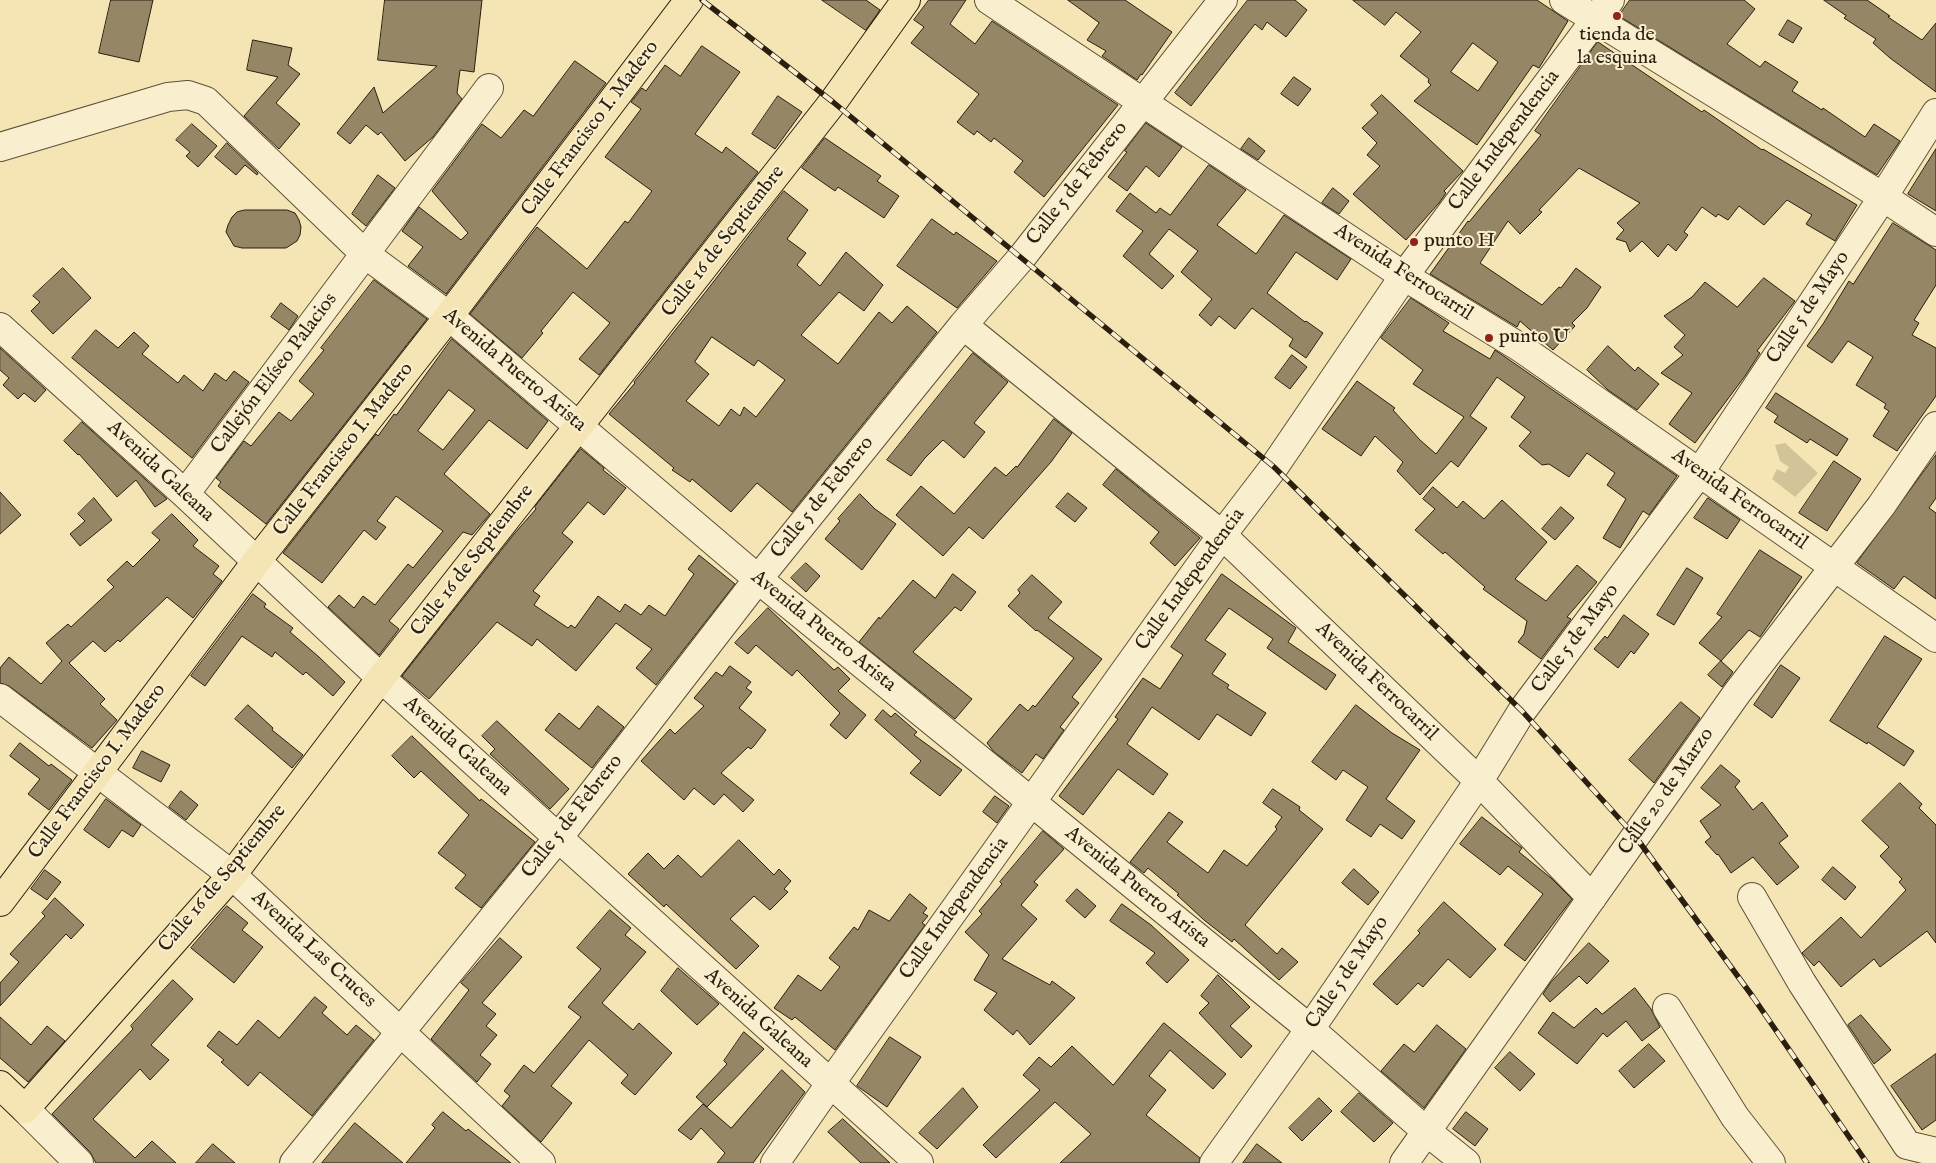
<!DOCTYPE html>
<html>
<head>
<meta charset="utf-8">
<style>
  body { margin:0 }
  canvas { display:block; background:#f6e5b4 }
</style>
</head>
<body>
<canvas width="1936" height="1163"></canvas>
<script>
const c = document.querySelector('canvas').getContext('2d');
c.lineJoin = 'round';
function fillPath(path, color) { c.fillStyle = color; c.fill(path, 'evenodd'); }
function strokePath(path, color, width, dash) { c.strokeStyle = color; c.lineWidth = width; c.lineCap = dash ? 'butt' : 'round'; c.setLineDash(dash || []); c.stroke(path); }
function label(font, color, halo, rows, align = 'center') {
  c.font = font + ' "IM FELL English",serif'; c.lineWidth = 4; c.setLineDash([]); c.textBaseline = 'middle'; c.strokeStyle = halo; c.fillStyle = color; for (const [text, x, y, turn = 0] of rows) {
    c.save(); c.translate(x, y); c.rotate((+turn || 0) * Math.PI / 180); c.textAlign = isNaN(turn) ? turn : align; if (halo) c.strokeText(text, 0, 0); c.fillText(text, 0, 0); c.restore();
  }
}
fillPath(new Path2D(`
  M1785 443 1818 473 1795 497 1772 479 1777 469 1785 473 1789 467 1780 461 1775 445Z`), '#d3c398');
const building = new Path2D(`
  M111 0H153L139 62 99 53Z
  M385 0H482L474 72 460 70 457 93 462 99 433 137 405 161 381 132 378 135 366 125 350 144 337 133 374 87 383 113 437 66 378 60Z
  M822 0H866L880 10 866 30Z
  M929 0H966L950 24 975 44 992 21 1118 105 1044 197 1014 172 1023 161 994 138 991 142 977 131 974 135 957 122 979 94 911 43 924 27 914 20Z
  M1068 0H1125L1172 32 1142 75 1141 74 1137 80 1102 56 1106 51 1087 40 1099 23Z
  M1248 0H1295L1307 10 1286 37 1267 22 1262 30 1255 24 1191 106 1175 93Z
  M1353 0H1537L1568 21 1539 68 1533 65 1477 145 1414 101 1431 85 1428 82 1429 79 1400 56 1421 32 1396 12 1385 25ZM1473 43 1498 62 1478 91 1451 72Z
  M1630 0H1744L1755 9 1727 44 1760 67 1765 61 1798 82 1792 91 1822 110 1823 108 1865 137 1874 124 1900 141 1877 175 1619 16Z
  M1824 0H1867L1890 16 1888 17 1922 40 1936 23V92L1890 58 1873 43 1876 39 1844 18 1846 16Z
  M1788 20 1802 28 1793 43 1779 35Z
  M253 40 292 48 288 65 300 74 276 103 300 124 279 149 244 116 278 77 247 70Z
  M1598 42 1702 112 1704 110 1762 150 1763 149 1857 205 1835 241 1806 224 1812 215 1787 200 1764 225 1739 206 1728 220 1718 214 1716 217 1702 207 1684 232 1688 235 1676 251 1668 244 1658 257 1642 241 1630 252 1626 242 1616 239 1624 230 1617 223 1640 203 1579 168 1539 210 1542 212 1520 234 1508 221 1480 263 1542 305 1559 287 1561 288 1576 268 1601 287 1587 308 1572 323 1575 326 1553 350 1520 321 1517 327 1430 274 1468 221 1469 222 1541 135 1535 131Z
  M702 46 740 72 695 134 722 153 726 147 758 172 599 375 579 359 610 323 573 292 541 331 543 333 522 358 470 314 537 227 587 269 625 221 628 223 652 191 605 157 641 109 631 102 642 88 646 91 665 65 680 76Z
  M575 61 606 83 446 294 408 266 423 247 402 231 419 207 461 240 468 233 432 191 482 124 501 138 524 110 533 116Z
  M1294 77 1311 89 1298 106 1281 94Z
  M1382 95 1463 171 1444 191 1446 193 1439 203 1406 240 1353 194 1380 166 1367 155 1377 143 1362 128 1378 113 1371 105Z
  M778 96 802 112 775 149 752 134Z
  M1146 123 1182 147 1159 177 1146 166 1127 191 1108 177 1127 152 1125 151Z
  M192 124 217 146 198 167 186 156 190 152 176 140Z
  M825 138 881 176 877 181 899 196 884 218 838 187 835 191 802 168Z
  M1249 138 1265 151 1258 160 1241 149Z
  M227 143 258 173 257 175 245 165 236 175 215 157Z
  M1936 149V211L1908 194Z
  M1209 165 1246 190 1217 225 1256 254 1284 215 1351 259 1337 280 1296 252 1267 293 1305 322 1306 321 1323 333 1306 358 1289 346 1293 339 1252 308 1235 329 1219 316 1211 326 1199 315 1212 299 1181 272 1198 251 1169 229 1149 254 1174 276 1162 289 1123 256 1143 231 1116 211 1130 193 1156 213 1160 208 1170 215Z
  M378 175 395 188 366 226 352 214Z
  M1333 188 1349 201 1339 214 1322 203Z
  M784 191 808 210 787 239 806 253 797 265 820 286 846 252 883 285 864 311 839 292 801 335 838 364 879 312 892 323 907 306 937 332 792 512 757 483 731 512 692 479 690 482 672 470 674 468 609 414 635 383 634 382 704 294ZM712 337 754 366 758 360 785 380 756 417 744 407 740 416 731 409 719 426 686 401 709 374 695 362Z
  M245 210H287L295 213 299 220 301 227 300 235 297 241 286 248H242L234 246 226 232 228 225 232 217 237 212Z
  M932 219 954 235 956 232 997 261 957 308 897 266Z
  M1893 223 1936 250V285L1914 320 1919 323 1912 335 1936 348V396L1897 451 1873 436 1889 411 1884 408 1886 404 1856 385 1873 357 1848 341 1832 363 1807 346 1823 324 1849 281 1853 284Z
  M63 268 91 298 53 334 31 311 40 302 33 296Z
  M1764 278 1795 301 1757 351 1760 353 1745 376 1695 443 1669 424 1692 393 1661 373 1683 355 1674 347 1685 335 1664 316 1692 297 1705 282 1737 307Z
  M374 280 427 319 266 524 218 486 221 482 216 478 244 441 251 446 279 412 291 421 314 394 299 381 324 350 321 348Z
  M1411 298 1449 323 1443 331 1490 359 1495 350 1677 476 1649 515 1643 511 1620 548 1603 538 1626 499 1607 485 1615 473 1587 453 1569 477 1549 464 1542 465 1519 446 1531 432 1511 417 1525 397 1497 377 1470 416 1487 428 1458 467 1451 461 1420 495 1397 471 1403 462 1375 436 1361 456 1322 429 1357 381 1395 408 1393 410 1420 440 1436 454 1464 417 1413 384 1423 370 1381 338Z
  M281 303 298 316 289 330 271 317Z
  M96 330 118 348 134 332 149 346 142 354 178 383 184 375 203 391 215 373 226 381 234 371 249 382 192 458 72 358Z
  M452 339 548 421 527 449 489 420 444 474 490 514 472 535 463 532 389 621 399 629 379 655 328 607 339 595 354 608 363 596 375 605 408 564 413 568 443 531 396 496 377 521 386 527 376 540 364 530 322 583 283 553 376 434 378 436 394 414 396 415ZM449 390 475 410 443 450 418 431Z
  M1608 346 1635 371 1638 367 1659 384 1637 410 1608 390 1587 370Z
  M0 348 46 390 35 402 24 393 18 399 3 385 9 378 0 370Z
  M973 353 1008 382 974 423 985 432 964 458 943 440 925 458 911 476 887 460Z
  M1292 355 1307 367 1290 389 1275 378Z
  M1776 393 1848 439 1837 456 1810 439 1807 443 1774 422 1778 416 1766 408Z
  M1054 419 1072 433 1051 462 983 539 969 527 943 556 896 515 921 486 954 514 995 467 1006 476 1016 466 1017 467Z
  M82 422 167 499 155 507 136 480 117 497 79 454 78 455 64 441Z
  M581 449 604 468 603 470 626 488 604 515 588 502 562 533 573 542 533 591 540 596 534 605 568 628 571 625 575 628 598 596 620 612 625 604 641 615 649 605 665 616 694 574 688 569 699 555 735 584 656 685 636 668 652 649 616 623 576 671 537 639 532 646 497 622 429 699 402 676 514 534 536 509 535 507Z
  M1936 455V498L1929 508 1936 513V599L1904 576 1894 589 1857 563Z
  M1834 461 1861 479 1827 531 1799 513Z
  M1116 469 1200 538 1175 566 1150 543 1159 532 1103 485Z
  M1433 487 1457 508 1463 501 1484 519 1502 500 1547 542 1515 579 1546 601 1577 565 1597 582 1567 617 1571 619 1541 659 1518 642 1524 634 1527 621 1483 589 1485 587 1445 552 1443 554 1415 530 1435 509 1423 499Z
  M0 492 21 515 0 534Z
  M1068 493 1087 508 1075 522 1056 507Z
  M860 494 875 509 896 524 862 570 825 539 840 521 838 519Z
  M94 498 112 520 80 546 70 534 85 521 78 514Z
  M1708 498 1740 520 1727 539 1694 518Z
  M1561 507 1574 518 1555 540 1542 529Z
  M172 514 198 540 193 546 219 566 213 574 222 581 193 618 167 597 120 642 118 640 105 652 93 641 69 663 105 699 100 704 117 720 92 748 9 686 0 683V668L9 657 41 684 62 661 46 643 68 624 71 627 114 587 107 580 127 561 133 567 160 540 152 533Z
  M1760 550 1802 577 1760 637 1749 630 1721 661 1699 643 1722 617 1717 614Z
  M806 563 820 576 806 592 791 578Z
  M1687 568 1703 578 1674 625 1657 615Z
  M953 574 976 592 961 611 955 607 913 652 972 699 955 719 859 642 879 617 880 619 913 580 935 598Z
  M1222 574 1296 628 1288 642 1336 675 1326 690 1267 648 1273 639 1229 608 1205 640 1226 654 1212 674 1229 685 1227 688 1266 713 1251 736 1217 714 1199 740 1152 707 1127 744 1168 774 1153 795 1118 769 1083 815 1059 796 1118 719 1115 717 1143 678 1160 689 1183 655 1171 647Z
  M1032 575 1062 602 1048 618 1102 659 1072 697 1079 703 1060 727 1064 730 1043 759 1036 754 1022 773 994 752 987 743 1020 704 1028 711 1033 705 1035 707 1074 658 1037 630 1036 631 1008 606 1020 593 1018 590Z
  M253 594 266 604 264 607 293 628 290 632 319 657 345 682 333 696 306 672 303 675 275 652 272 657 242 636 205 686 191 676Z
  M768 608 834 670 838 667 850 679 838 691 866 715 846 739 830 725 840 713 797 670 792 676 756 645 748 654 735 643Z
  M1624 615 1649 634 1634 654 1631 651 1618 668 1594 649 1605 636 1607 638Z
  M1885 636 1922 659 1877 727 1914 751 1904 766 1868 742 1867 744 1830 721Z
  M1721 661 1733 672 1722 687 1708 675Z
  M1781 665 1800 678 1772 718 1754 705Z
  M730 666 751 682 746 688 752 692 739 708 766 730 754 746 751 749 748 747 721 773 754 800 743 812 724 794 714 805 694 788 684 800 641 761 670 729 675 734 704 706 694 698 716 672 722 676Z
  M1681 702 1700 718 1654 783 1629 760Z
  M248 705 273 728 272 730 303 755 292 768 235 719Z
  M1356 705 1392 733 1420 750 1386 799 1415 821 1402 839 1380 824 1371 837 1346 820 1368 787 1343 770 1336 780 1312 762Z
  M598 706 624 727 592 768 545 730 559 713 579 729Z
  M883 710 891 717 895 713 917 732 914 735 962 770 940 796 910 773 921 761 875 720Z
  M497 721 569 789 550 809 490 754 495 749 482 736Z
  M412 736 480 801 481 799 535 842 481 908 455 888 466 875 438 853 469 815 421 771 414 778 392 756Z
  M20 743 49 766 51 764 72 780 49 810 28 794 40 779 10 756Z
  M142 751 170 765 161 782 133 768Z
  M1721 765 1740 781 1735 787 1753 810 1762 802 1788 836 1779 843 1799 867 1777 885 1753 857 1731 873 1718 854 1717 855 1705 842 1711 837 1700 821 1721 805 1701 788Z
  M1900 783 1922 804 1919 808 1936 825V943L1927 931 1880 967 1874 959 1841 987 1819 961 1814 966 1802 953 1841 917 1861 938 1906 890 1899 882 1902 879 1880 856 1889 847 1862 821Z
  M1273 789 1300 807 1299 810 1323 829 1245 925 1277 954 1282 948 1298 962 1279 980 1234 939 1232 942 1204 920 1177 895 1179 894 1148 868 1144 873 1130 862 1169 812 1183 822 1167 842 1208 873 1224 850 1247 866 1277 829 1275 827 1282 817 1263 803Z
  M181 791 198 805 186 820 169 807Z
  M995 796 1009 806 997 823 983 812Z
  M106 799 141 825 133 837 122 830 109 848 84 830Z
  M1482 817 1522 848 1519 852 1551 878 1572 899 1525 961 1504 945 1543 894 1508 866 1500 875 1460 844Z
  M1043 831 1064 849 1034 882 1038 885 1021 905 1037 919 1002 959 1050 985 1052 981 1075 998 1030 1045 1017 1030 1013 1035 984 1010 997 993 974 980 989 955 965 932 982 914 979 911 1002 884 1000 882Z
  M739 840 774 875 779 869 791 881 784 889 788 892 770 910 754 896 730 919 759 946 736 969 666 904 664 907 628 874 648 853 664 869 678 855 701 877Z
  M1833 867 1856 887 1845 900 1822 880Z
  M1354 869 1379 892 1368 905 1342 883Z
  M45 870 61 882 47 900 31 889Z
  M1077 889 1096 906 1085 918 1066 901Z
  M910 894 927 908 923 913 928 916 922 923 925 925 835 1050 795 1017 792 1020 774 1008 798 975 821 991 840 967 829 958 854 927 858 930 869 910 889 921Z
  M55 898 84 925 71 939 66 934 0 1006V983L19 962 10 954 45 916 42 913Z
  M1444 902 1496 949 1470 978 1448 959 1423 987 1418 983 1397 1005 1373 984 1420 933 1418 931Z
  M1122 904 1151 925 1189 960 1167 983 1146 963 1155 953 1110 921Z
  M227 906 248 923 242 930 263 947 234 983 191 948Z
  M610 910 631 928 625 935 646 952 602 1003 633 1030 639 1023 672 1053 635 1095 621 1083 628 1075 589 1040 551 1086 572 1103 541 1142 502 1106 510 1096 504 1091 524 1065 534 1073 581 1017 568 1007 601 969 577 948Z
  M500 938 522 957 482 1003 496 1014 486 1026 497 1035 480 1055 491 1064 477 1082 431 1039 469 990 461 983Z
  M1589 943 1609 961 1587 984 1579 976 1550 1002 1543 994 1551 982Z
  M678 968 719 1004 697 1025 661 991Z
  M1218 975 1250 1007 1230 1026 1252 1046 1241 1058 1199 1013 1209 1003 1201 996Z
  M173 980 193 999 151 1045 169 1060 150 1080 140 1069 93 1119 135 1158 152 1141 176 1163H96L90 1152 52 1114 133 1029 131 1026Z
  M1635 988 1651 1009 1660 1027 1642 1041 1626 1021 1607 1037 1603 1033 1577 1064 1538 1033 1553 1012 1574 1028 1596 1008 1602 1014Z
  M315 997 327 1007 322 1013 347 1035 356 1025 374 1040 312 1116 260 1072 248 1086 221 1062 224 1060 207 1046 219 1031 237 1045 258 1020 279 1038Z
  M1861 1015 1891 1050 1874 1064 1848 1025Z
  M0 1017 31 1045 47 1026 65 1041 28 1082 0 1058Z
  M1164 1023 1226 1074 1213 1089 1170 1050 1149 1076 1166 1090 1146 1115 1200 1158 1199 1163H1060L1091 1134 1055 1102 996 1158 983 1145 1040 1090 1023 1075 1039 1057 1051 1067 1072 1046 1113 1085Z
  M1437 1025 1466 1049 1424 1108 1381 1071 1404 1044 1414 1052Z
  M744 1032 764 1049 707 1107 696 1097 727 1064 724 1061Z
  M890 1037 921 1057 887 1107 857 1086Z
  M1649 1044 1665 1061 1634 1088 1619 1071Z
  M1510 1052 1535 1074 1520 1091 1495 1068Z
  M1936 1054V1120L1922 1130 1891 1086Z
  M782 1070 805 1092 753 1163H717L725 1153 701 1128 691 1140 678 1130 703 1104 731 1128Z
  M963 1088 978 1107 937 1149 919 1133Z
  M1359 1093 1393 1123 1374 1142 1341 1112Z
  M1319 1098 1332 1111 1302 1141 1289 1128Z
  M443 1112 466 1131 468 1129 511 1163H406L435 1128 432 1125Z
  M1466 1112 1488 1129 1475 1146 1453 1129Z
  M843 1119 890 1163H861L828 1132Z
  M355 1123 403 1163H322Z
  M213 1144 235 1163H196Z
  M1257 1144 1282 1163H1243Z`);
fillPath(building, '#958665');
strokePath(building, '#2b1f10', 1);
const minor = new Path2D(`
  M989 0 1404 276 1521 348 1936 638
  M1564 0 1883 197 1936 232
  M0 147 168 97 188 95 206 101 365 254 449 316 758 579 1310 1029 1426 1131 1466 1163
  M963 325 1222 535 1479 781 1592 898
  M0 327 185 494 381 678 919 1163
  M185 494 489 88
  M0 698 232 875 541 1163
  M1752 897 1802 983 1907 1145 1936 1152
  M1667 1008 1735 1117 1771 1163
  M25 1109 79 1163
  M294 1163 558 838 758 579 963 325 1022 257 1223 0
  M775 1163 830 1084 1222 535 1274 467 1404 276 1610 0
  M1214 1163 1310 1029 1479 781 1522 711 1700 472 1883 197 1936 113
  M1404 1163 1737 693 1881 506 1936 426`);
const major = new Path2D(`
  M0 902 256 562 449 316 689 0
  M0 1085 25 1109 232 875 381 678 833 102 906 0`);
strokePath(minor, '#5e5039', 30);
strokePath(major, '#2b1f10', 30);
strokePath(minor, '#f9eece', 28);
strokePath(major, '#f6e5b4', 28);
const rail = new Path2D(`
  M702 0 833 102 1274 467 1522 711 1635 836 1753 997 1867 1163`);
strokePath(rail, '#2b1f10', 5.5);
strokePath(rail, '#f9eece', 4, [11]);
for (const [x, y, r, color] of [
  [1617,16,5,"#8f2418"],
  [1414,242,5,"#8f2418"],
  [1489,338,5,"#8f2418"]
]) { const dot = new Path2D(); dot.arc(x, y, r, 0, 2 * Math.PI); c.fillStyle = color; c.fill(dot); strokePath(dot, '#f9eece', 2); }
label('20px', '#2b1f10', '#f9eece', [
  ["tienda de",1617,36,"center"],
  ["la esquina",1617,59,"center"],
  ["punto H",1424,242],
  ["punto U",1499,338]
], 'left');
label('20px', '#2b1f10', '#f9eece', [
  ["Calle Francisco I. Madero",591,129,-53],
  ["Calle Independencia",1505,141,-53],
  ["Calle 5 de Febrero",1078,184,-52],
  ["Calle 16 de Septiembre",724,242,-52],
  ["Avenida Ferrocarril",1403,273,33],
  ["Calle 5 de Mayo",1809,308,-56],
  ["Avenida Puerto Arista",514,371,40],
  ["Callejón Elíseo Palacios",275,374,-53],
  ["Calle Francisco I. Madero",344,450,-52],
  ["Avenida Galeana",160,472,43],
  ["Calle 5 de Febrero",823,498,-51],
  ["Avenida Ferrocarril",1739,500,35],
  ["Calle 16 de Septiembre",473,561,-52],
  ["Calle Independencia",1191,580,-54],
  ["Avenida Puerto Arista",823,632,39],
  ["Calle 5 de Mayo",1576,639,-53],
  ["Avenida Ferrocarril",1376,682,44],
  ["Avenida Galeana",457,747,42],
  ["Calle Francisco I. Madero",98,772,-53],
  ["Calle 20 de Marzo",1667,792,-55],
  ["Calle 5 de Febrero",573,817,-52],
  ["Calle 16 de Septiembre",223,879,-50],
  ["Avenida Puerto Arista",1137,888,39],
  ["Calle Independencia",955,909,-54],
  ["Avenida Las Cruces",313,950,43],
  ["Calle 5 de Mayo",1348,973,-56],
  ["Avenida Galeana",758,1019,42]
]);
</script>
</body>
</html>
